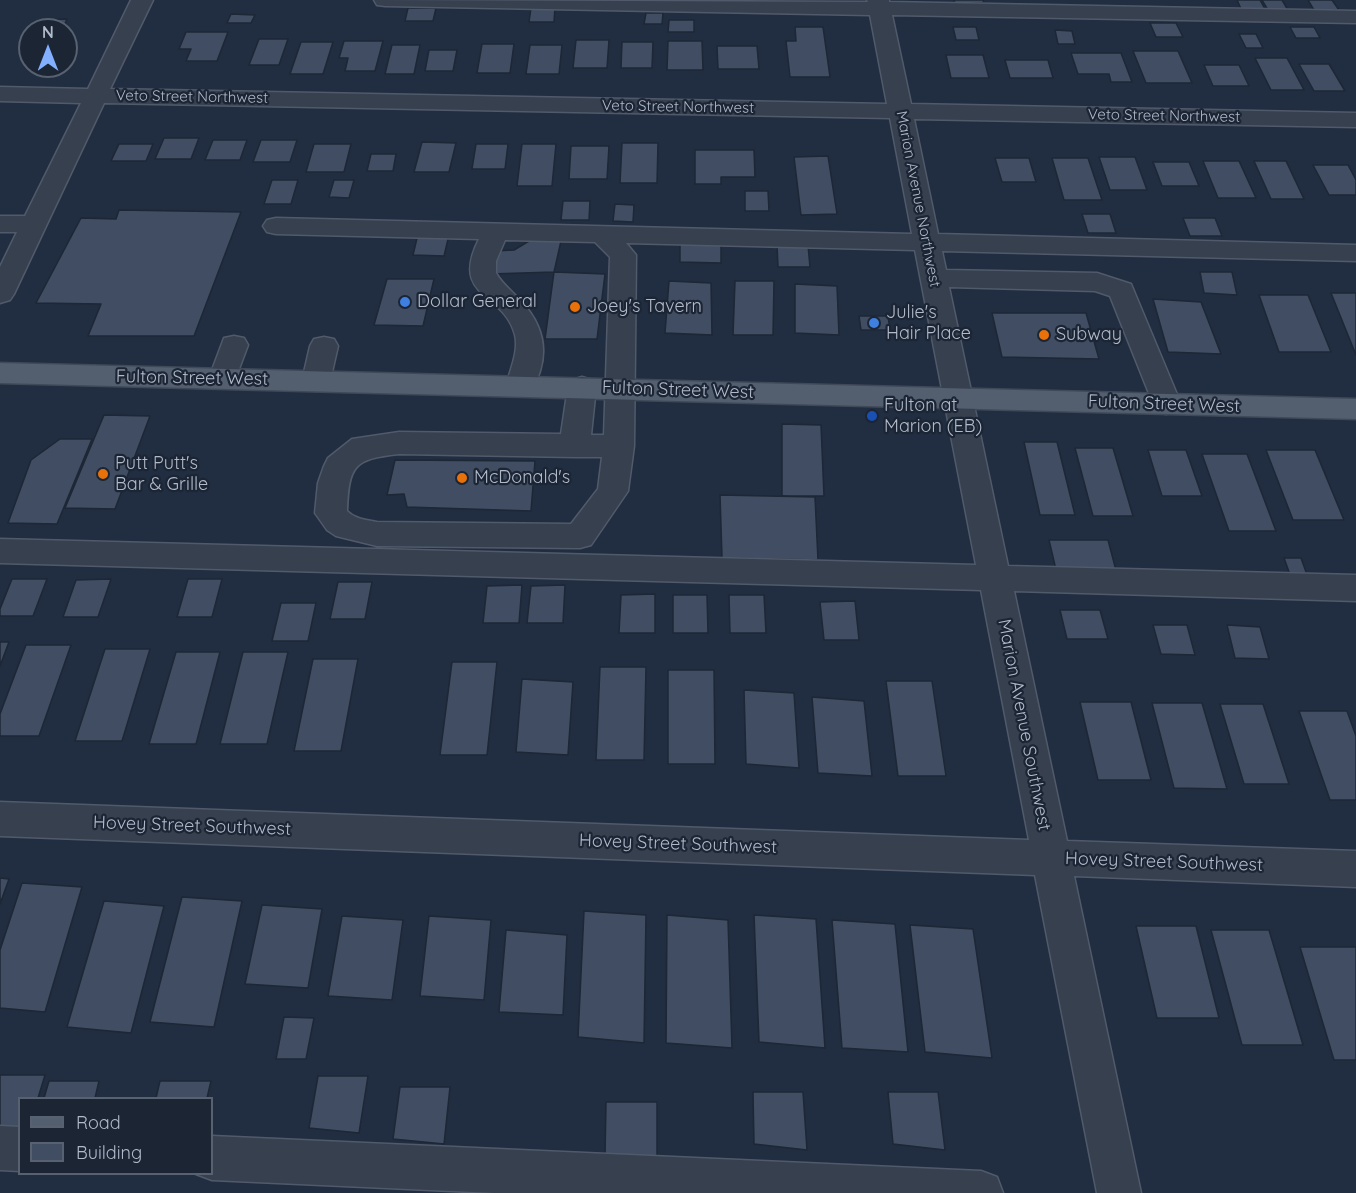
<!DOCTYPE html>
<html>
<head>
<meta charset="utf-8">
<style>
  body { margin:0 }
  #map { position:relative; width:1356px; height:1193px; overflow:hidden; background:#212d40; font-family:Quicksand,sans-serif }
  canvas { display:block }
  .legend { position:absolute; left:18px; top:1097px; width:195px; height:78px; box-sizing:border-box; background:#1b2534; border:2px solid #576170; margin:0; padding:8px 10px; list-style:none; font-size:18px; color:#b1baca }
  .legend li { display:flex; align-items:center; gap:12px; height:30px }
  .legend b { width:30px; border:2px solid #576170 }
  .north { position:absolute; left:18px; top:18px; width:60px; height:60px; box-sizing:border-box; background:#1b2534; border:2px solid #576170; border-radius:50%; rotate:0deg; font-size:16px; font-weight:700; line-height:24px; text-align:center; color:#b1baca }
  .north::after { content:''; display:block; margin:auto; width:21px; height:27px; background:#82afff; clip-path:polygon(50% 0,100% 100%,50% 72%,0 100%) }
</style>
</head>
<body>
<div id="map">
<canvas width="1356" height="1193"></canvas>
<ul class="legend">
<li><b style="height:8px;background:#535e6f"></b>Road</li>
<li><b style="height:16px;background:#404d62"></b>Building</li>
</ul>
<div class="north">N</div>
</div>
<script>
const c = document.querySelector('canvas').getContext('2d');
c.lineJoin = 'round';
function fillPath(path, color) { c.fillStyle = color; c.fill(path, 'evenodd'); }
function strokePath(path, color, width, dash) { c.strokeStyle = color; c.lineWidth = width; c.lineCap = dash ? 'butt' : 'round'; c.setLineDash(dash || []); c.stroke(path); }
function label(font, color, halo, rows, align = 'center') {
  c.font = font + ' Quicksand,sans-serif'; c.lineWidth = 4.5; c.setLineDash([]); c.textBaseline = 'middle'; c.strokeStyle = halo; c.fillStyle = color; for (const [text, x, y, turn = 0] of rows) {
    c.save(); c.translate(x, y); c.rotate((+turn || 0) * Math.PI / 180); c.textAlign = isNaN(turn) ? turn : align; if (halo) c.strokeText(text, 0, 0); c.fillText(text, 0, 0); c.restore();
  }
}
const building = new Path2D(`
  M954 0H983L984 3H955Z
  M1237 0H1260L1266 11H1242Z
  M1262 0H1282L1288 10H1268Z
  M1308 0H1332L1339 10H1314Z
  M555 7 554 22H529L531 8Z
  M408 8H436L433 21H405Z
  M646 13H663L662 24H644Z
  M231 14 255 15 251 23H227Z
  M67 19 62 30H38L44 20Z
  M669 20H694V32H668Z
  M1150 23H1176L1183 37H1156Z
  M795 27H823L830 77H790L786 41H796Z
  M953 27H976L979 40H956Z
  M1290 27H1314L1320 38H1296Z
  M1055 30 1072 31 1075 44H1058Z
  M186 32H228L217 61H186L191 49H179Z
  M1239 34H1256L1263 48H1246Z
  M259 39H288L279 65H249Z
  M576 40H609L607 68H573Z
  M344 41H383L375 71H345L348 58H339Z
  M668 41H702L703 70H667Z
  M301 42H333L323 74H290Z
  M622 42H653L652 68H621Z
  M482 44H514L510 73H477Z
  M392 45H420L414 74H385Z
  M530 45H562L559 74H526Z
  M717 46H757L759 69H718Z
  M429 50H457L453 71H425Z
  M1133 51H1178L1192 83H1146Z
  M1071 53H1121L1132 82H1111L1109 74H1078Z
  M946 55H983L989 78H951Z
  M1255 58H1287L1304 90H1271Z
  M1005 60H1048L1053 78H1010Z
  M1299 64H1329L1345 91H1314Z
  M1204 65H1239L1249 86H1213Z
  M164 138H199L191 159H155Z
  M213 140H247L240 160H205Z
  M261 140H297L290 162H253Z
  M422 142 456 143 449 172H414Z
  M622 143H658L657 183H620Z
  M119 144H153L146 161H111Z
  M314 144H351L344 172H306Z
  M476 144H508L505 169H472Z
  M522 144H556L552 186H517Z
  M571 146H609L607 179H569Z
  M695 150H754L755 177H721V184H695Z
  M371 154H396L393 171H367Z
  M828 156 837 214 801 215 794 157Z
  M1099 157H1135L1147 190H1110Z
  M995 158H1029L1036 182H1002Z
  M1052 158H1088L1102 200H1064Z
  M1203 161H1239L1256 198H1218Z
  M1254 161H1286L1304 199H1271Z
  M1153 162H1189L1199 186H1162Z
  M1313 165H1348L1356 180V195H1329Z
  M272 180H298L291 204H264Z
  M334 180H354L349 198 329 197Z
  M745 191H768L769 211H745Z
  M563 201H590L589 220H561Z
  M615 204 634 205 633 222 613 221Z
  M119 210 241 212 194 336H88L101 304 36 303 81 218 116 219Z
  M1082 214H1110L1116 233H1088Z
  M1183 218H1215L1222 236H1190Z
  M418 234 449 235 444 256 413 255Z
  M529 241H561L554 272 490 274 494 251 514 250Z
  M680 242 721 243V263L680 262Z
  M777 244 808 245 810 267H778Z
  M554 272 605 274 597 339H545Z
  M1200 272H1232L1237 295 1204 293Z
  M387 279H434L423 326 374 325Z
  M669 281 711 283 712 335 665 333Z
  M735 281H774L773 335H733Z
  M795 284 837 286 839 335 795 333Z
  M1331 293H1356V355Z
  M1259 295H1308L1331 352H1279Z
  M1153 299 1201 302 1221 354 1168 352Z
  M992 313H1086L1099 359 1002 357Z
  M859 316H888L890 330H861Z
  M104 415 150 416 115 509 65 508Z
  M782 424 821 425 824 496H782Z
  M60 439H92L57 524 8 523 31 460Z
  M1024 442H1057L1075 515H1040Z
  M1075 448H1113L1133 516H1093Z
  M1148 450H1186L1202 496H1162Z
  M1266 450H1315L1344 520H1293Z
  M1202 454H1247L1276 531H1229Z
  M395 460 535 461 531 511 407 507 404 494 387 495Z
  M720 495 815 497 818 560 722 558Z
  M1049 540H1108L1117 574H1057Z
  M1284 558H1301L1310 583H1293Z
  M12 579H47L33 616H0V609Z
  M111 579 98 617H63L76 580Z
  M188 579H222L212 617H177Z
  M338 582H372L365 619H330Z
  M522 585 519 623H483L487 586Z
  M565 585 563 623H527L531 586Z
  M655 594V633H619L621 595Z
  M673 595H707L708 633H673Z
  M729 595H764L766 633H730Z
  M855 601 859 640H824L820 602Z
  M281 603H316L308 641H272Z
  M1060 610H1100L1108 639H1067Z
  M1153 625H1187L1195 655 1161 654Z
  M1227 625 1260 627 1269 659 1235 658Z
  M0 642H9L0 666Z
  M26 645H71L39 736H0V714Z
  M105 649H150L122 741H75Z
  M176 652H220L196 744H149Z
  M243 652H288L267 744H220Z
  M313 659H358L341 751H294Z
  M452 662H497L487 755H440Z
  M600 667H646L644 760H596Z
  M668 670H714L715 764H668Z
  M522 679 573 682 568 755 516 752Z
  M886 681H932L946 776H898Z
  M744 690 794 693 799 768 746 764Z
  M812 697 864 701 872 776 818 773Z
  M1080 702H1131L1151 780H1098Z
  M1152 703H1202L1227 789 1174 788Z
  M1220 704H1263L1289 784H1244Z
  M1299 711H1347L1356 736V800H1330Z
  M0 878 9 879 0 904Z
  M22 883 82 887 45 1012 0 1008V950Z
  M182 897 242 901 214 1027 150 1022Z
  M104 901 164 906 131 1033 67 1027Z
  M262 905 322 909 308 988 245 984Z
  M584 911 646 915 644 1043 578 1037Z
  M667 915 728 920 732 1048 666 1043Z
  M754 915 816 919 825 1048 759 1042Z
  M342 916 403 920 392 1000 328 996Z
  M429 916 491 920 484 1000 420 996Z
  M832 920 895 924 908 1052 842 1048Z
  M910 925 973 929 992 1058 925 1052Z
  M1136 926H1196L1219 1018H1157Z
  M506 930 567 935 563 1015 499 1012Z
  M1211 930H1269L1303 1045H1242Z
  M1300 947H1356V1060H1334Z
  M284 1017 314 1018 306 1059H276Z
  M0 1075H45L38 1098H20V1131L0 1129Z
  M318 1076H368L359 1133 309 1128Z
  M49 1081H99L95 1098H44Z
  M160 1081H211L207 1098H156Z
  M400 1087H450L444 1144 393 1139Z
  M753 1092H803L807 1150 754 1144Z
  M888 1092H938L945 1150 893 1144Z
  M606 1102H657V1161L605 1156Z`);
fillPath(building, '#404d62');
strokePath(building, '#1d2736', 1.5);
const minor = new Path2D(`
  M131 0H153L110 89 887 104 870 15 385 6 377 5 374 0 868 2 867 0H889V2L1356 11V23L892 15 911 104 1356 113V127L914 119 938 234 1356 245V261L942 251 946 270 1097 273 1131 284 1181 404 1176 411 1166 414 1156 411 1110 296 1095 291 949 287 1008 566 1356 575V601L1014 591 1067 841 1356 851V887L1074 876 1141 1193H1097L1035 875 0 836V802L1029 840 981 590 0 563V539L976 565 915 250 626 243 636 255 634 446 628 491 591 545 580 548 377 546 336 536 327 530 315 513 318 483 324 466 328 458 352 439 399 432 561 434 568 387 572 380 582 377 592 380 596 387 591 435H604L610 257 595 242 505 240 496 261V273C502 284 513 292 521 301 547 329 550 360 530 393L520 396 510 393 506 386C510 370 519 351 515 335 504 291 449 299 479 239L276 234 267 232 263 226 267 220 276 218 912 234 890 118 104 103 14 294 10 300 0 303V267L17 232H0V216H25L81 103 0 101V87L88 89ZM399 454 575 457H602L598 489 571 524 377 522C366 520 355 519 347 511 349 466 353 459 399 454Z
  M234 336 244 338 248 345 233 385 223 388 213 385 209 378 224 338Z
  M324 337 334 339 338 346 330 381 326 388 316 391 306 388 302 381 310 346 314 339Z
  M0 1126 20 1127V1171L0 1170Z
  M212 1136 981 1171 997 1177 1003 1193H495L212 1180 196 1174H212Z`);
const major = new Path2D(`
  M0 363 1356 399V419L0 383Z`);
strokePath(minor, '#515a6a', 3);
strokePath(major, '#3f4958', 3);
fillPath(minor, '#36404f');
fillPath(major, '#535e6f');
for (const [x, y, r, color] of [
  [405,302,6,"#3f7fe0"],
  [575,307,6,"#e8710a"],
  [874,323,6,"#3f7fe0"],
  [1044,335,6,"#e8710a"],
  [872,416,6,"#1a4fb4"],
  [103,474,6,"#e8710a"],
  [462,478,6,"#e8710a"]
]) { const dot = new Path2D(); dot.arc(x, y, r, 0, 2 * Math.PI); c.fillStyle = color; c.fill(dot); strokePath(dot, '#1b2534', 2); }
label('15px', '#b1baca', '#1b2534', [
  ["Veto Street Northwest",192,97,1],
  ["Veto Street Northwest",678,107,1],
  ["Veto Street Northwest",1164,116,1],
  ["Marion Avenue Northwest",918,199,79]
]);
label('18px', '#b1baca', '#1b2534', [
  ["Dollar General",417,302],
  ["Joey's Tavern",587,307],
  ["Julie's",886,313],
  ["Hair Place",886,334],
  ["Subway",1056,335],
  ["Fulton at",884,406],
  ["Marion (EB)",884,427],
  ["Putt Putt's",115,464],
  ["Bar & Grille",115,485],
  ["McDonald's",474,478]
], 'left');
label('18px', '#b1baca', '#1b2534', [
  ["Fulton Street West",192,378,1],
  ["Fulton Street West",678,390,2],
  ["Fulton Street West",1164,404,2],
  ["Marion Avenue Southwest",1024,725,79],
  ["Hovey Street Southwest",192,826,2],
  ["Hovey Street Southwest",678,844,2],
  ["Hovey Street Southwest",1164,862,2]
]);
</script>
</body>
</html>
